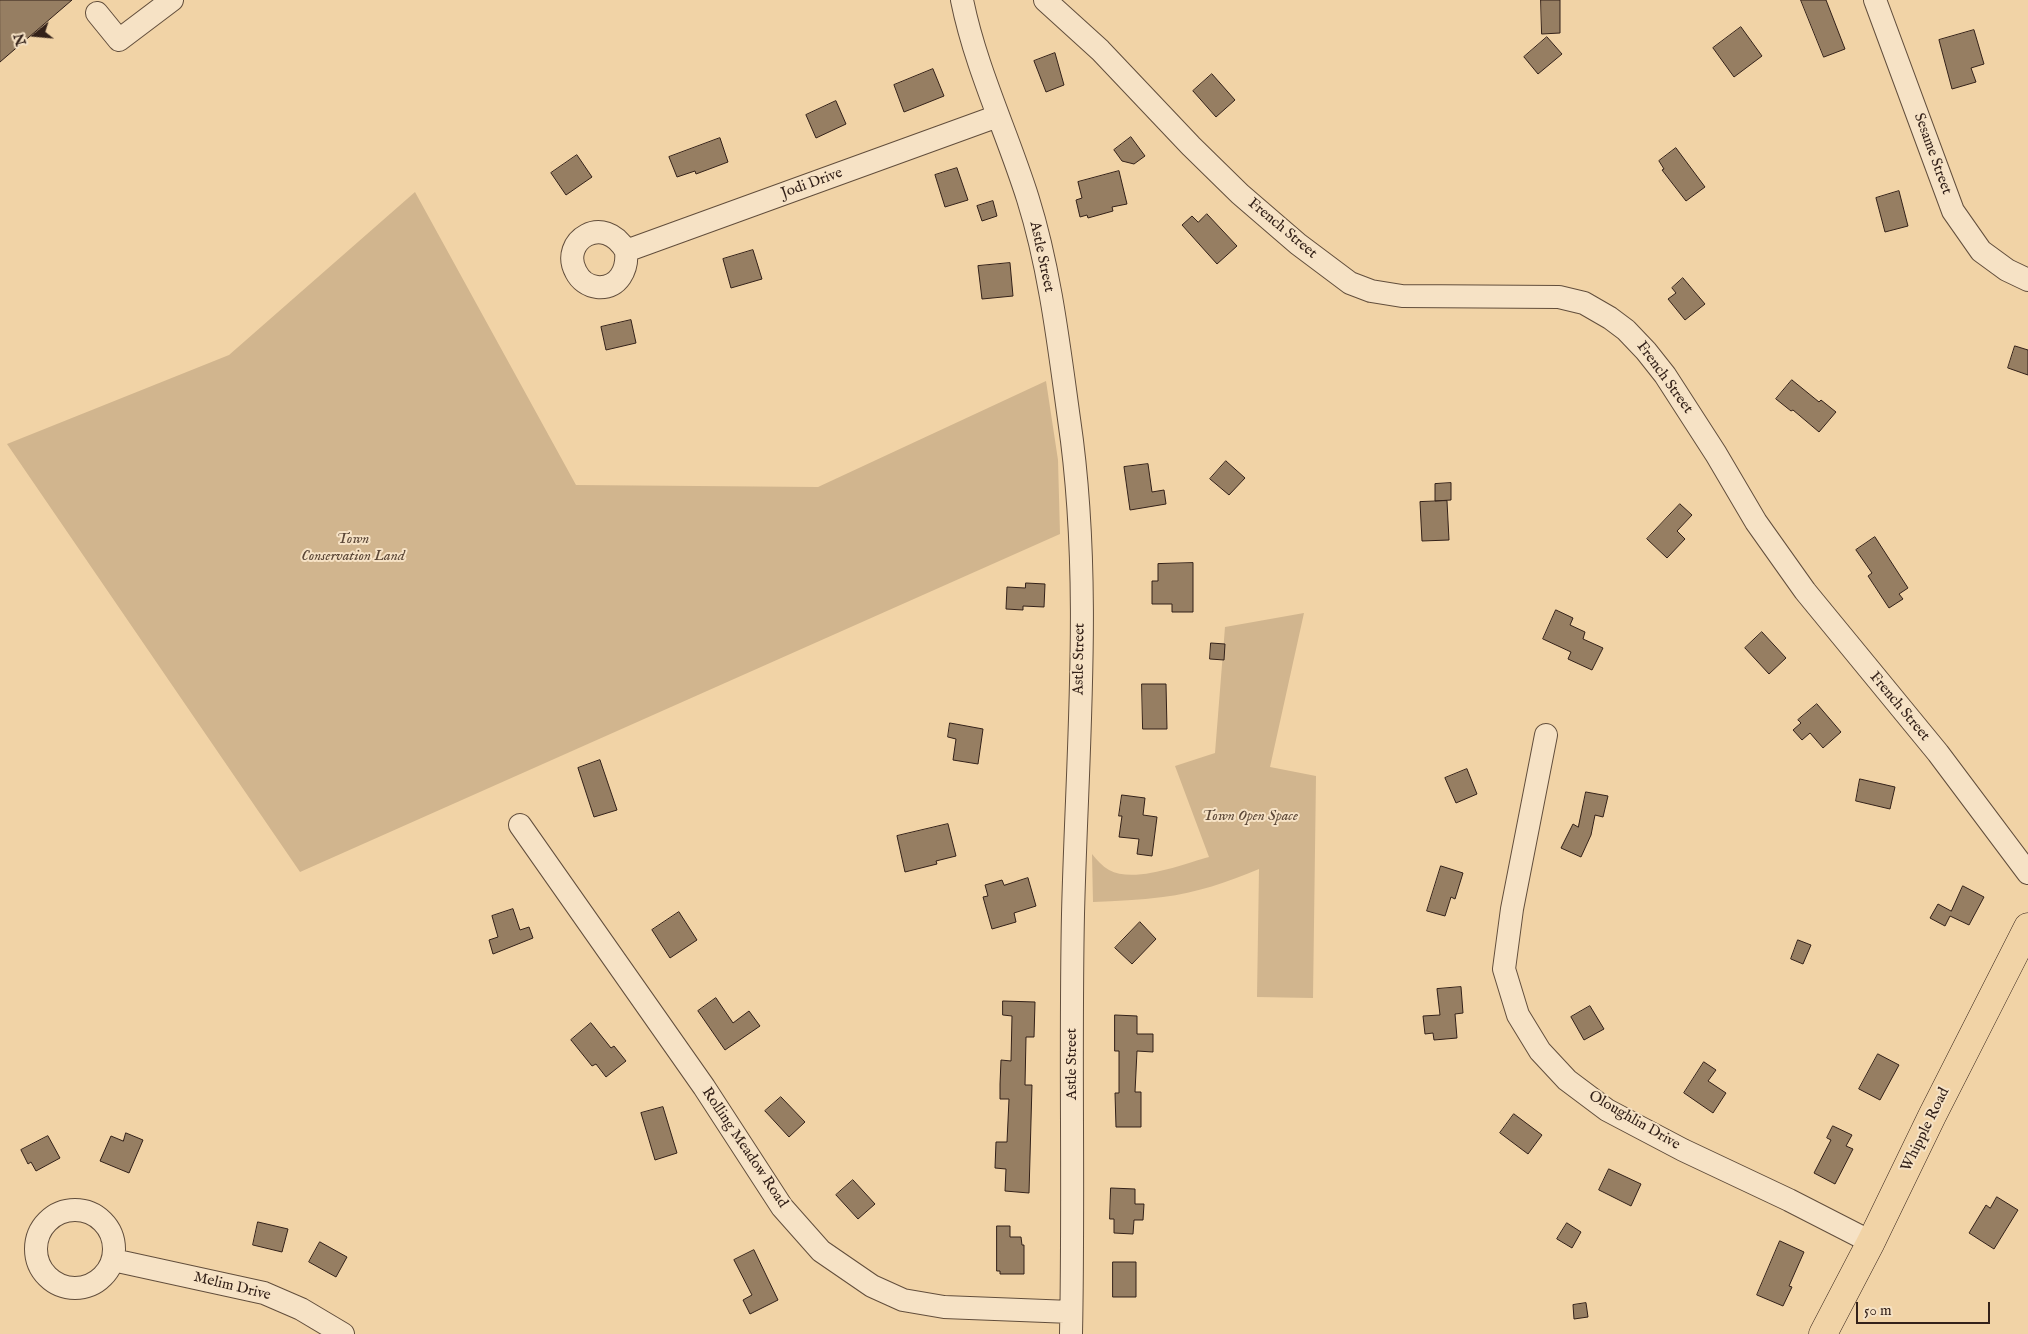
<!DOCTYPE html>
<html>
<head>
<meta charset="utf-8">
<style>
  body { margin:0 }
  #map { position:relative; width:2028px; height:1334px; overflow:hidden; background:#f1d3a6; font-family:"IM FELL English",serif }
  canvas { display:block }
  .north { position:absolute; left:10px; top:10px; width:50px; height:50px; -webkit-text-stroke:4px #f6e2c5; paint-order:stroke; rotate:253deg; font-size:14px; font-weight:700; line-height:20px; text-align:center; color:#332119 }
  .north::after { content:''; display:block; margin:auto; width:18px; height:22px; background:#332119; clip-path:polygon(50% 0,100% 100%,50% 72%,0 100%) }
  .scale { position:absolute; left:1856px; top:1302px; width:134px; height:22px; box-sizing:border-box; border:2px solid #332119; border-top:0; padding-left:6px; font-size:15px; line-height:18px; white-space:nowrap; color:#332119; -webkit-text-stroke:4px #f6e2c5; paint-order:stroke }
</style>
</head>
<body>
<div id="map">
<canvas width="2028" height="1334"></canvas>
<div class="north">N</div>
<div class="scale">50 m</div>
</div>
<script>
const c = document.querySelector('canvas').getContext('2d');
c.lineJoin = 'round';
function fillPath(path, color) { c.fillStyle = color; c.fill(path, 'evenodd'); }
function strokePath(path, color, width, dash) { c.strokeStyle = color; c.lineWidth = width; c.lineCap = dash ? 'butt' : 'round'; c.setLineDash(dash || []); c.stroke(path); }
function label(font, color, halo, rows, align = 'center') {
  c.font = font + ' "IM FELL English",serif'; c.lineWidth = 4; c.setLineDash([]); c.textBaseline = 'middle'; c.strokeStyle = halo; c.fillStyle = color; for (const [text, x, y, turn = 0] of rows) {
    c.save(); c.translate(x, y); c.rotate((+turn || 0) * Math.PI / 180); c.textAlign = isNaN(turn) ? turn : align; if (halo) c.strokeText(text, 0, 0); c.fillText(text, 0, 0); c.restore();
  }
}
fillPath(new Path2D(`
  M415 192 576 485 818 487 1046 381 1058 460 1060 534 300 872 7 444 229 355Z
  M1304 613 1270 767 1316 776 1313 998 1257 997 1259 869C1228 882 1196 893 1163 897 1140 900 1116 901 1093 902L1092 854C1097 860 1102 866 1109 870 1134 884 1183 864 1209 857L1175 766 1215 753 1225 627Z`), '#d1b58e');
const building = new Path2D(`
  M0 0H72L0 62Z
  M1541 0H1560V33L1542 34Z
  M1801 0H1826L1845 49 1824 57Z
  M1741 27 1762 56 1734 77 1713 48Z
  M1974 30 1984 64 1971 68 1976 82 1952 89 1939 40Z
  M1547 37 1562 54 1538 74 1524 57Z
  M1055 53 1064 85 1046 92 1034 61Z
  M933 69 944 96 904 112 894 85Z
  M1212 74 1235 100 1216 117 1193 91Z
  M836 101 846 124 816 138 806 115Z
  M1131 137 1145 156 1134 164 1122 161 1114 150Z
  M720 138 728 162 696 174 695 171 677 177 669 157Z
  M1676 148 1705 187 1686 201 1662 170 1664 169 1659 161Z
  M577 155 592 177 566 195 551 173Z
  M957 168 968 200 945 207 935 175Z
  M1119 171 1127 204 1112 207 1113 211 1088 218 1087 215 1080 217 1076 200 1082 198 1078 182Z
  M1899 191 1908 226 1885 232 1876 198Z
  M993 201 997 216 982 221 977 206Z
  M1207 214 1237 246 1217 264 1182 225 1192 216 1198 222Z
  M753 250 762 279 731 288 723 259Z
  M1010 263 1013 296 982 299 978 266Z
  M1683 278 1705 304 1685 320 1668 299 1676 293 1672 288Z
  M631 320 636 343 606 350 601 327Z
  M2015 346 2028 350V375L2008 368Z
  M1792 380 1819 402 1821 400 1836 412 1819 432 1793 410 1791 411 1776 399Z
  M1226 461 1245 478 1229 495 1210 479Z
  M1148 464 1152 492 1164 490 1166 504 1130 510 1124 467Z
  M1451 483V500L1435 501V484Z
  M1447 501 1449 540 1422 541 1420 502Z
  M1680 504 1692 515 1677 531 1685 539 1667 558 1647 539Z
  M1875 537 1908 588 1899 594 1903 599 1889 608 1868 576 1872 573 1856 550Z
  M1193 563V612H1172V604H1152V581H1158V564Z
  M1026 583 1045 584 1044 607 1023 606V610L1006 609 1007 587 1025 588Z
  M1556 610 1573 618 1570 625 1585 632 1583 639 1603 648 1592 670 1568 659 1571 652 1543 639Z
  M1762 632 1786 658 1769 674 1745 648Z
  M1211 643 1225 644 1224 660 1210 659Z
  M1142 684H1166L1167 729H1143Z
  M1817 704 1841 732 1823 748 1810 733 1802 740 1793 730 1801 723 1798 720Z
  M950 723 983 729 978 764 953 760 956 739 948 737Z
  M600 760 617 810 594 817 578 768Z
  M1467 769 1477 794 1456 803 1445 778Z
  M1860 779 1895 787 1890 809 1856 801Z
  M1586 792 1608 796 1603 817 1595 815 1591 835 1581 857 1561 848 1573 824 1578 827Z
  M1122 795 1145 798 1143 815 1157 817 1152 856 1137 854 1139 839 1119 837 1122 816H1119Z
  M948 824 956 856 936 861 937 864 905 872 897 836Z
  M1441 866 1463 873 1455 899 1451 897 1445 916 1427 911Z
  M1028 878 1036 906 1014 913 1016 922 992 929 983 897 988 896 985 885 1002 880 1004 885Z
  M1963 886 1984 897 1969 925 1950 916 1945 926 1930 918 1938 904 1951 911Z
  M513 909 520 930 529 927 533 938 493 954 489 940 498 937 492 916Z
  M679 912 697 940 670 958 652 930Z
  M1140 922 1156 939 1132 964 1115 948Z
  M1798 940 1811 945 1803 964 1791 959Z
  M1461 987 1463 1013 1455 1014 1457 1038 1434 1040 1433 1033 1425 1034 1423 1016 1440 1015 1437 989Z
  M716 998 733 1023 749 1011 760 1026 725 1050 698 1011Z
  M1003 1001 1035 1002 1034 1037H1026L1025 1085H1032L1029 1193 1005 1191 1006 1169 995 1168 996 1142H1007L1009 1099H1000V1084L1001 1060 1011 1061 1012 1016 1003 1015Z
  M1590 1006 1604 1029 1584 1040 1571 1017Z
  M1115 1015 1137 1016V1034H1153V1052L1137 1051 1135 1092H1141V1127H1116L1115 1093H1119V1051H1115Z
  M591 1023 611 1048 614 1046 626 1061 606 1077 596 1064 592 1066 571 1040Z
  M1878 1054 1899 1065 1880 1100 1859 1089Z
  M1704 1062 1716 1070 1708 1081 1726 1093 1713 1113 1684 1093Z
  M781 1097 805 1122 789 1137 765 1111Z
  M663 1107 677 1153 655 1160 641 1113Z
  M1514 1114 1542 1135 1528 1154 1500 1133Z
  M1833 1126 1852 1135 1846 1146 1853 1149 1835 1184 1814 1173 1831 1140 1827 1138Z
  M126 1133 143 1140 129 1173 100 1161 111 1136 123 1141Z
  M48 1136 60 1158 36 1171 31 1162 28 1164 21 1150Z
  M1609 1169 1641 1184 1631 1206 1599 1190Z
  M853 1180 875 1204 858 1219 836 1195Z
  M1111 1188 1135 1189V1204H1144L1143 1220H1134L1133 1234 1114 1233V1219H1110Z
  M1997 1197 2018 1210 1994 1249 1969 1233 1986 1205 1990 1208Z
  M258 1222 288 1229 282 1252 253 1245Z
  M1567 1223 1581 1232 1572 1248 1557 1239Z
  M997 1226H1010V1237H1021L1022 1245H1024V1274H1000V1271H997Z
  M1780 1241 1804 1252 1789 1286 1792 1287 1783 1306 1757 1295Z
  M320 1242 347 1257 336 1277 309 1262Z
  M754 1250 778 1300 750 1314 743 1300 752 1295 734 1260Z
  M1113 1262H1136V1297H1113Z
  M1586 1303 1588 1317 1574 1319 1573 1305Z`);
fillPath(building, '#967e62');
strokePath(building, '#332119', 1);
const minor = new Path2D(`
  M962 0C976 69 1007 132 1028 199 1050 269 1059 347 1069 419 1093 581 1077 750 1073 914 1070 1054 1074 1194 1071 1334
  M1045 0 1100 50 1191 146 1240 194 1298 244 1350 283 1371 291 1402 296 1559 297 1584 303 1610 318 1626 330 1646 351 1665 375 1716 454 1756 522 1805 591 1938 753 2028 873
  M1875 0 1953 211 1981 251 2007 270 2028 280
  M97 13 119 40 172 0
  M626 251C628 269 619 289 597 287 588 286 580 280 576 272 559 241 604 212 626 251L998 116
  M1546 735 1512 909 1504 969 1518 1015 1540 1051 1567 1080 1607 1110 1683 1150 1789 1200 1871 1242
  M520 825 704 1087 782 1207 821 1251 872 1286 903 1300 944 1307 1071 1312
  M36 1249a39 39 0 1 1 78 0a39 39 0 1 1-78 0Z
  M113 1260 264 1293 301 1309 343 1334`);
const major = new Path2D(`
  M1823 1334 1871 1242 1932 1116 2028 927`);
strokePath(minor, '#624e3c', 24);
strokePath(major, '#332119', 29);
strokePath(minor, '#f6e2c5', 22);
strokePath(major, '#f1d3a6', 28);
label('15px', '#332119', '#f6e2c5', [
  ["Sesame Street",1932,154,70],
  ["Jodi Drive",812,184,-20],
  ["French Street",1282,229,40],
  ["Astle Street",1041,257,78],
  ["French Street",1664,378,54],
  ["Astle Street",1080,659,-89],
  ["French Street",1899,707,50],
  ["Astle Street",1073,1064,-90],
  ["Oloughlin Drive",1634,1121,30],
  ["Whipple Road",1926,1130,-64],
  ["Rolling Meadow Road",744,1148,56],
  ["Melim Drive",232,1287,14]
]);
label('italic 15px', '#5a4636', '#f6e2c5', [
  ["Town",353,540],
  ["Conservation Land",353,557],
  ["Town Open Space",1250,817]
]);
</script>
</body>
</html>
